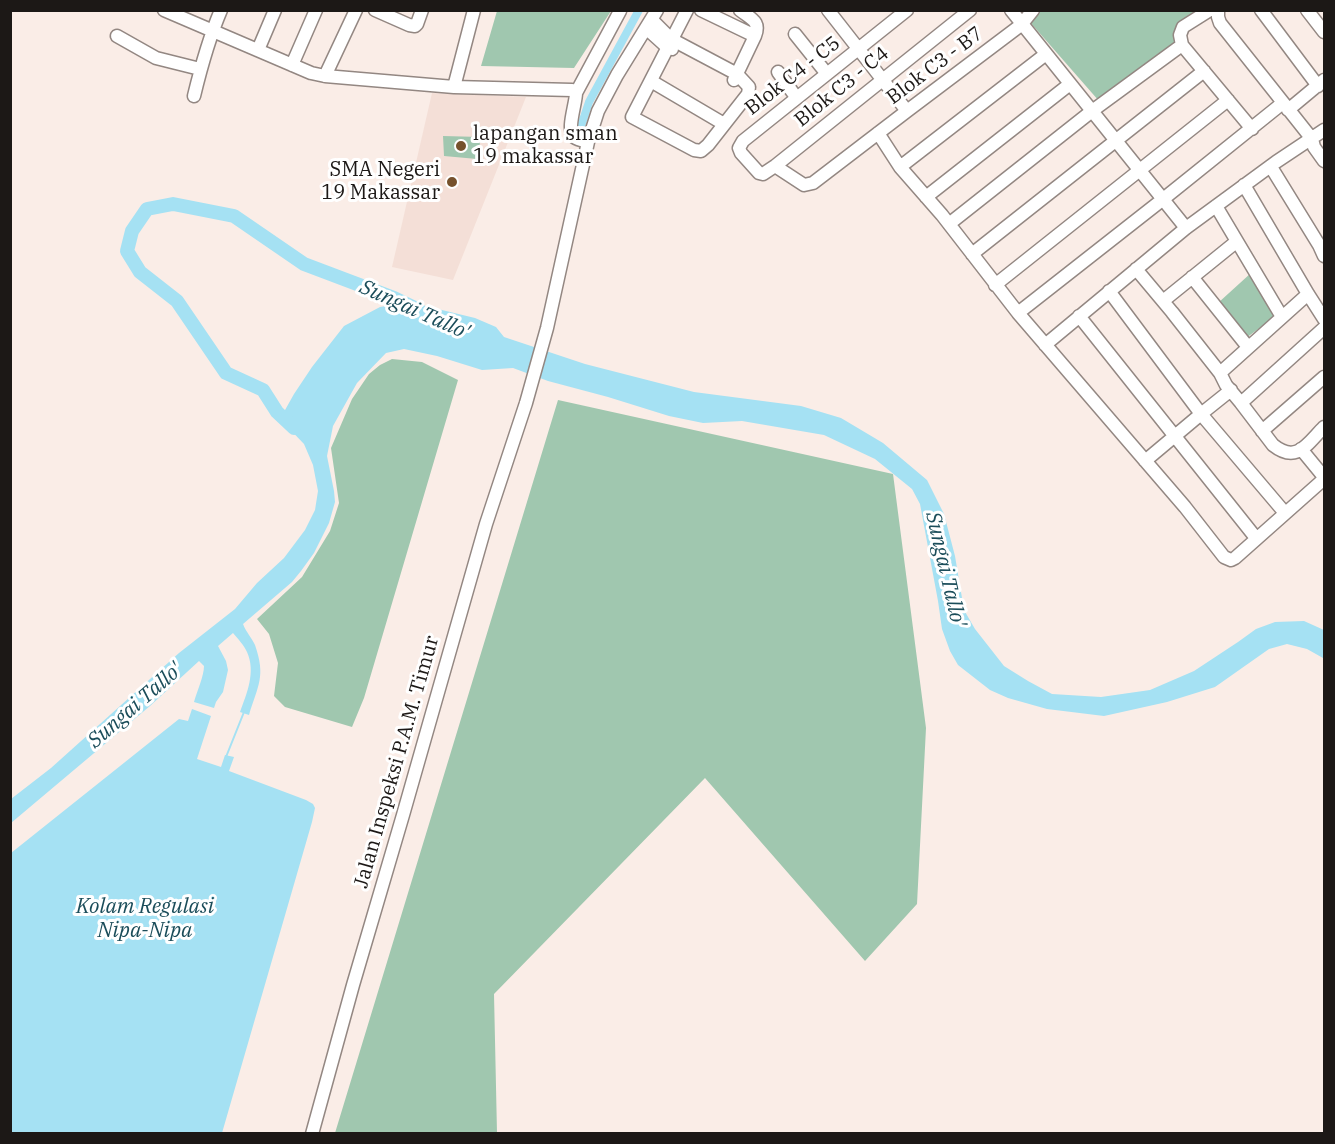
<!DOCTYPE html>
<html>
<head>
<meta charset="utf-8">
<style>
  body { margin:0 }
  #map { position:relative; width:1335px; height:1144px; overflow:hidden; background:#faede7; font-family:"IBM Plex Serif",serif }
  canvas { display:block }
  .frame { position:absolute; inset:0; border:12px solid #1c1816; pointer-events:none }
</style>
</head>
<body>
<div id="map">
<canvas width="1335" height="1144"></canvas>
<div class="frame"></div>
</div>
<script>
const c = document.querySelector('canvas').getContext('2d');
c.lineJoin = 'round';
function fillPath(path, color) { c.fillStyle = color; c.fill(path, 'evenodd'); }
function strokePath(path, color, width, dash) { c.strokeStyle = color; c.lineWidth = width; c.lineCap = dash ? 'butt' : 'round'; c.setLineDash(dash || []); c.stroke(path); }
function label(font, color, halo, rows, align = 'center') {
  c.font = font + ' "IBM Plex Serif",serif'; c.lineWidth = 6; c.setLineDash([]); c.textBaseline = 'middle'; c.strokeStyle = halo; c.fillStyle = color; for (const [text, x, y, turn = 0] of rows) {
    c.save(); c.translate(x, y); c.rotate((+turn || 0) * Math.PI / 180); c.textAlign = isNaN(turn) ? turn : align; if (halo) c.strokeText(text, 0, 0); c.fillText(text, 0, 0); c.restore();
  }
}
fillPath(new Path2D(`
  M432 93 526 97 453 280 392 267Z`), '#f4dfd7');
fillPath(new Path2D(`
  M497 11V10L611 11 574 68 481 66Z
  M1038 11H1199C1182 19 1174 23 1174 44L1099 101 1029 21Z
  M443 136 481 137 477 159 444 156Z
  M1251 273 1276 316 1246 338 1218 303Z
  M392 359 422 362 458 380 364 698 352 727 285 707 274 696 278 663 269 634 257 619 302 577 330 531 339 503 331 448 352 399 369 374 380 365Z
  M558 400 893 474 926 728 917 904 865 961 705 778 494 994 497 1133H335Z`), '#a0c7af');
fillPath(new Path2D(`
  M409 302 475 318 496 327 504 337 585 364 694 392 801 406 841 418 883 443 927 480 944 514 955 556 964 610 975 629 1004 666 1028 681 1052 694 1101 697 1150 690 1194 671 1238 642 1256 629 1275 622 1304 621 1324 630V661L1323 658 1307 649 1287 644 1269 649 1215 687 1167 702 1104 716 1047 709 1008 698 990 690 958 665 950 651 942 629 938 601 920 504 912 489 875 459 824 435 742 421 703 423 669 416 608 397 548 381 513 368 482 370 437 356 404 349 386 353 357 383 333 426 327 456 334 491 335 502 329 523 314 553 301 571 292 582 243 624C246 632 252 638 255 645 266 677 258 685 249 715L240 712C247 693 256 672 247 652 244 645 238 639 233 633L218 646 226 661 228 670 223 692 216 702 214 708 194 702C197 691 204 676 204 666L199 661 150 706 11 823V799L51 768 179 653 235 609 257 583 284 558 305 530 315 510 318 491 313 465 304 444 280 419 294 394 312 367 344 326 380 307Z
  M192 709 211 716 197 759 221 767 225 755 234 757 229 771 306 800 313 804 315 808 312 822 222 1133H11V853L179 719 188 721Z`), '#a5e1f3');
strokePath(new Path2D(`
  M226 757 244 712`), '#a5e1f3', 2);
strokePath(new Path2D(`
  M580 129 589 102 639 10`), '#a5e1f3', 8);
strokePath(new Path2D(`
  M294 428 277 412 263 390 226 373 177 301 140 272 127 251 132 231 147 209 173 204 234 216 304 264 394 298 419 310`), '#a5e1f3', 14);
const minor = new Path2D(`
  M164 10 311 73 325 76 454 87 572 90 576 93C576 104 566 130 574 137 578 140 584 141 588 142
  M375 10 409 25 415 26 417 24 422 10
  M701 10 755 36 734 80
  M740 10C751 19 761 21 755 36
  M828 10 907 111
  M907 10 743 141 739 148 741 153 759 173 763 174 775 166 970 10
  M1011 10 1186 228
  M1218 10V17L1220 23 1312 139 1314 147 1324 161
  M1261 10 1318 86
  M1307 10 1324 32
  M652 20 671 39 737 74 749 87 748 94 708 145 701 151 694 150 632 117 687 10
  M646 28 667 47 672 49
  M795 34 827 74
  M117 36 156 58 200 69
  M1182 45 1180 35 1183 27 1210 10
  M258 50 275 10
  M292 65 316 10
  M778 72 796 97
  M325 76 356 10
  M651 81 724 124
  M454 87 474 10
  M576 93 620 11
  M194 96C201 67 209 38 221 10
  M1288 110 1324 80
  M878 133 900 167 942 215 1018 313 1185 507 1224 557 1231 560 1235 558 1324 479
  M775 166 804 185 813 183 907 111 1021 25 1033 10
  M900 167 1046 54
  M1271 167 1319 245 1324 256
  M1244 185 1308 294 1324 319
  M926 197 1070 84
  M1216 206 1282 317
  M949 224 1092 111 1182 45 1252 129
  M972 254 1204 71
  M1136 269 1172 312 1220 373 1226 385 1241 403 1324 328
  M1192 277 1248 347
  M995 285 1228 100
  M1109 291 1201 414 1285 513
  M1163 301 1236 242
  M1018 313 1162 200 1279 106
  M1079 316 1256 538
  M1045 345 1186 228 1276 162 1324 130
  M1220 373 1308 294
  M1241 403 1273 445C1297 464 1307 444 1324 427
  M1262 431 1324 377
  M1301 449 1324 477
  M1145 461 1201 414 1231 390
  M312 1134 353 985 403 815 486 524 526 403 547 328 588 142 598 111 617 75 657 10`);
strokePath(minor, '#938782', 15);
strokePath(minor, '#fff', 12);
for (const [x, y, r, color] of [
  [461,146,6,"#76512c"],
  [452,182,6,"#76512c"]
]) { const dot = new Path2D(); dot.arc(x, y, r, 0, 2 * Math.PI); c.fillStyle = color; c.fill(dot); strokePath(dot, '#fff', 2); }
label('20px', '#1c1816', '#fff', [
  ["Blok C3 - B7",935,66,-37],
  ["Blok C4 - C5",793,76,-38],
  ["Blok C3 - C4",842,87,-39],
  ["Jalan Inspeksi P.A.M. Timur",397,762,-74]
]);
label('20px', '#1c1816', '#fff', [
  ["lapangan sman",473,134],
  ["19 makassar",473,157],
  ["SMA Negeri",440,170,"right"],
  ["19 Makassar",440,193,"right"]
], 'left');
label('italic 21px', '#1b4d5a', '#fff', [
  ["Sungai Tallo'",414,310,24],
  ["Sungai Tallo'",945,569,77],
  ["Sungai Tallo'",135,706,-41],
  ["Kolam Regulasi",145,907],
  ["Nipa-Nipa",145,931]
]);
</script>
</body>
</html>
